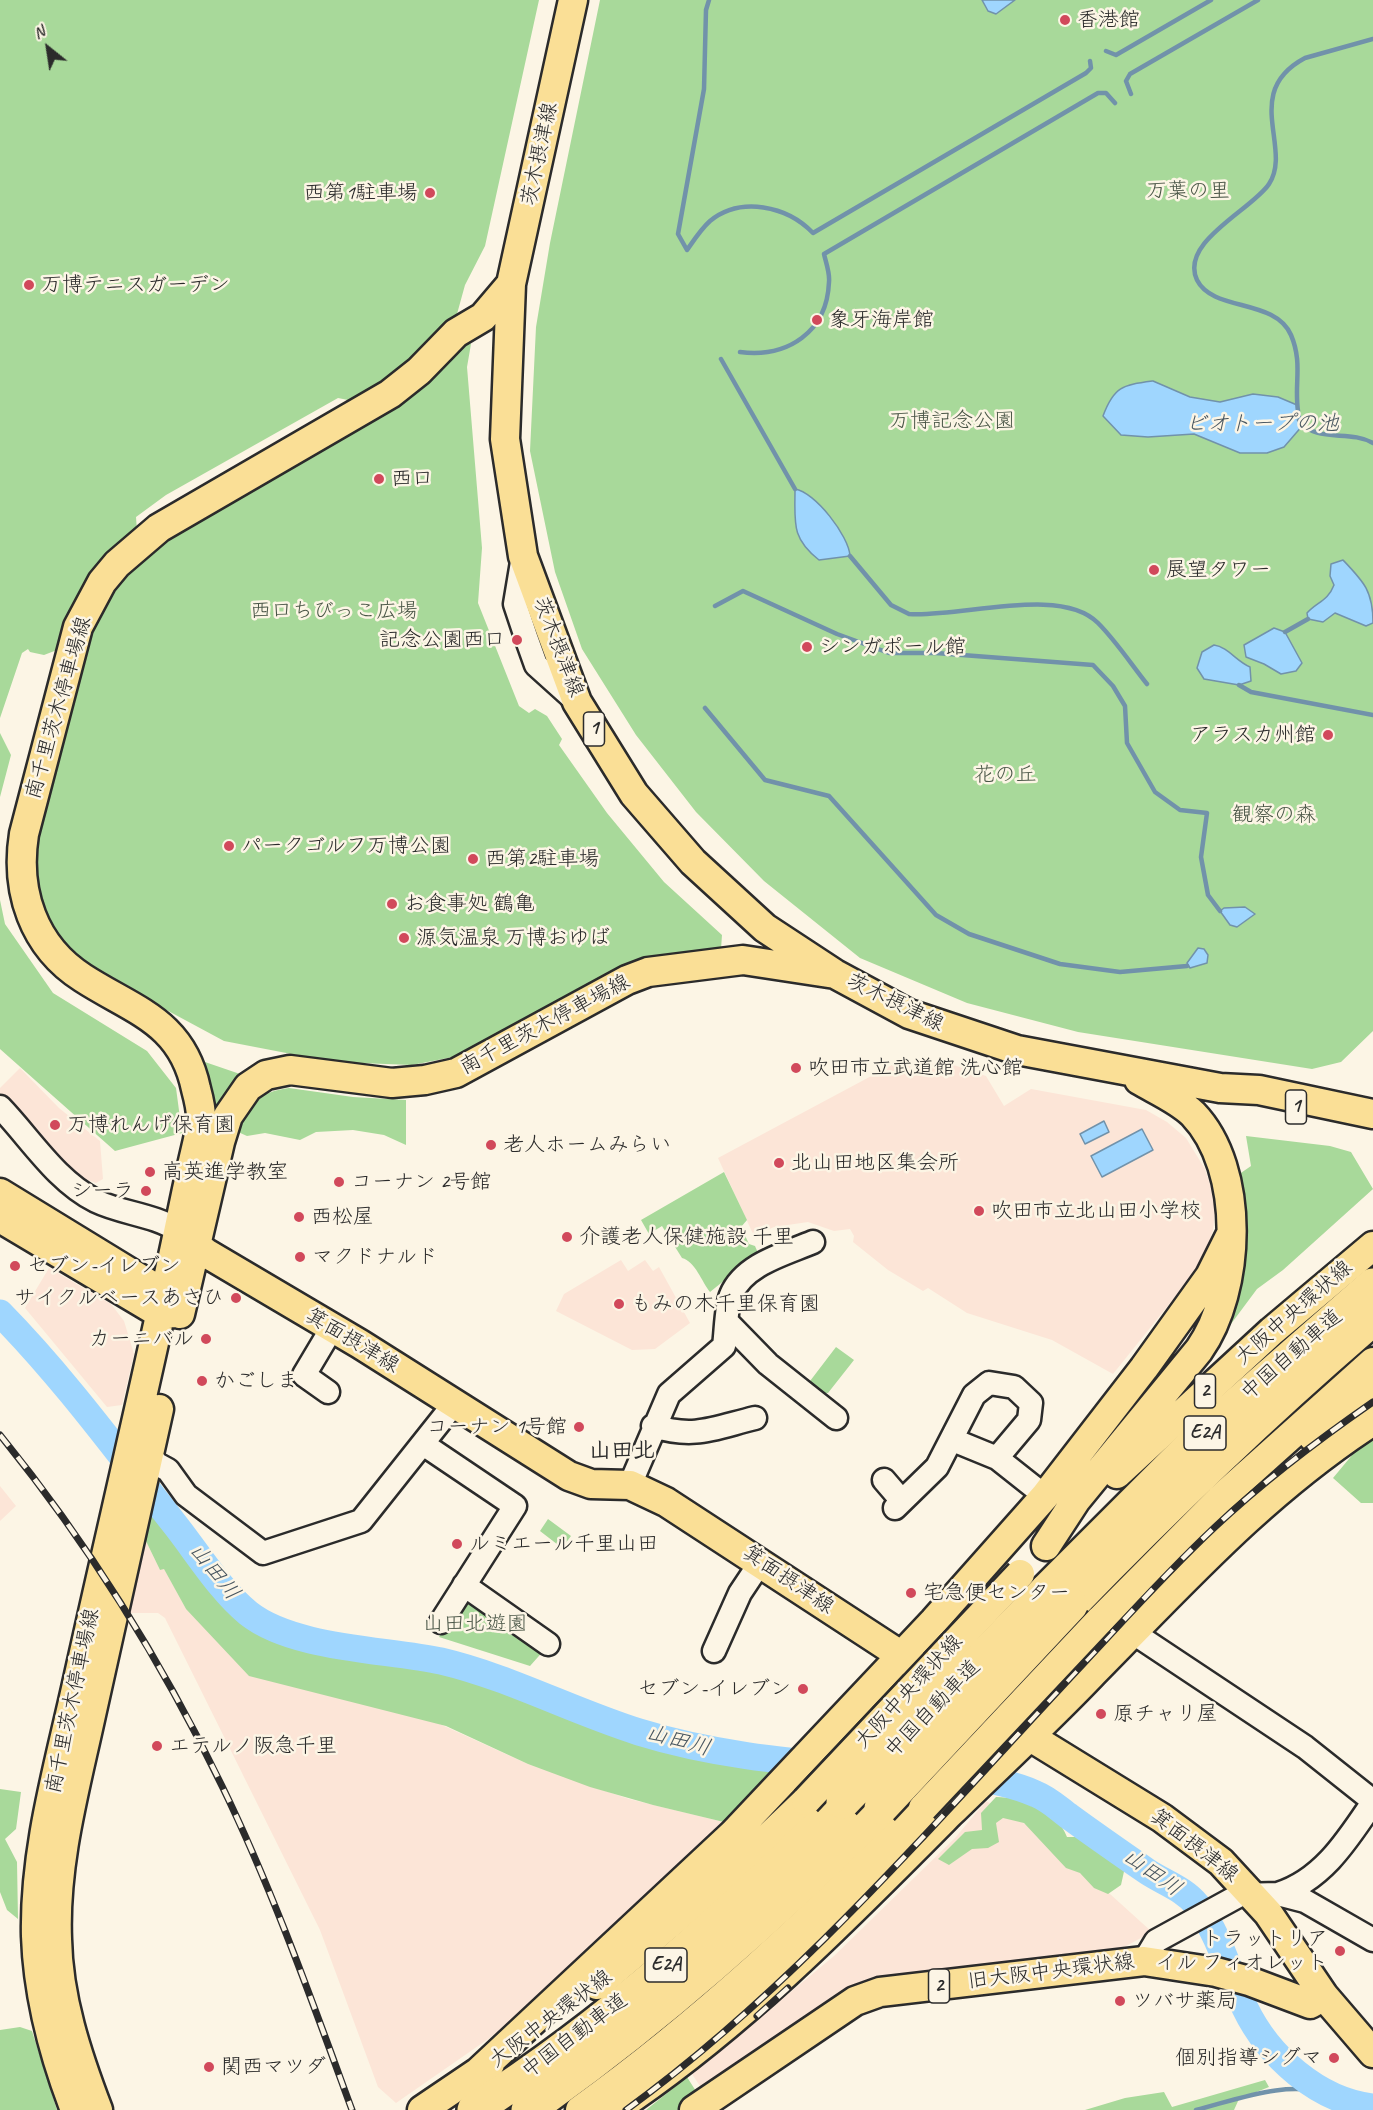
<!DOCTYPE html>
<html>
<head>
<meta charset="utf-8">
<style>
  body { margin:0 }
  #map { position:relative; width:1373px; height:2110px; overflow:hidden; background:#fcf5e5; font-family:Caveat,sans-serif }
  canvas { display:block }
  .north { position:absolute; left:18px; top:18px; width:60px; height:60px; -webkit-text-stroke:4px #fcf5e5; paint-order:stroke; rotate:330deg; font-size:16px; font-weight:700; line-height:24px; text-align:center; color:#2b2b2b }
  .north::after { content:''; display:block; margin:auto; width:21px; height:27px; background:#2b2b2b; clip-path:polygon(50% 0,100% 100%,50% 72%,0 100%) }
</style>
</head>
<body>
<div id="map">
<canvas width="1373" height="2110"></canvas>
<div class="north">N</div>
</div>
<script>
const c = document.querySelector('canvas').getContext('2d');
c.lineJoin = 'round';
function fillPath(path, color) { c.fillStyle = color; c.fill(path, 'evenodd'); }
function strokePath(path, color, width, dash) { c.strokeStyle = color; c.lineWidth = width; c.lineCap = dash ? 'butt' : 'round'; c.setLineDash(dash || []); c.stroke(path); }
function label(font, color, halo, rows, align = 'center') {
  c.font = font + ' Caveat,"Klee One",sans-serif'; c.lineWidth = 5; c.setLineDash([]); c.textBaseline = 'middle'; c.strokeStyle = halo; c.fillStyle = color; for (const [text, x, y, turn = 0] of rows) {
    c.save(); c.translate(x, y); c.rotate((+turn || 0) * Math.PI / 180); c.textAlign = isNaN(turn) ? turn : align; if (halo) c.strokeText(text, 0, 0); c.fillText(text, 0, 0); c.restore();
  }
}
fillPath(new Path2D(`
  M905 1058 915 1074 939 1060 986 1076 1004 1106 1031 1089 1146 1110 1167 1122 1186 1138 1205 1169 1216 1202 1213 1230 1203 1262 1113 1374 1052 1340 967 1313 928 1288 923 1291 888 1270 853 1242 854 1236 850 1229 834 1231 808 1222 774 1227 754 1236 718 1158Z
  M20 1068 59 1108 100 1141 103 1179 96 1183 74 1175 0 1093V1088Z
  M621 1260 628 1271 645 1260 653 1271 659 1267 690 1323 655 1349 632 1350 556 1311 564 1294Z
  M49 1268 111 1304 124 1321 134 1354 122 1405 107 1407 25 1308Z
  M0 1486 16 1506 0 1521Z
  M144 1537 160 1570 164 1568 186 1609 528 1764 629 1799 728 1823 530 2005 491 2037 396 2103 378 2087 320 1930 165 1618 158 1613H130Z
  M986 1801 1047 1837 1152 1932 1115 1952 860 1982 704 2092 692 2074 834 1956 955 1838Z`), '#fce5d7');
fillPath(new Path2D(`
  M0 0H539L485 246 465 285 457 314 382 386 348 400 338 398 166 495 136 517 137 531 108 552 76 600 57 650 44 655 30 652 28 649 22 653 0 718Z
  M600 0H1373V1031L1341 1062 1312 1069 1078 1032 967 1003 860 958 764 881 696 812 636 735 582 649 555 572 530 451 536 327 550 243Z
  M464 340 471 344 467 367 482 548 478 603 519 706 529 713 535 709 547 716 562 739 559 745 607 813 664 882 722 935 721 949 477 1047 453 1057 412 1065 333 1062 224 1041 120 985 77 957 54 929 35 891 31 860 87 639 123 573 158 541Z
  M0 733 11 755 0 797Z
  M0 900 5 924 53 993 147 1051 176 1088 182 1133 115 1151 0 1049Z
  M202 1061 240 1074V1080L216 1118Z
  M289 1088 353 1097 406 1100V1145L384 1135 353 1130 316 1132 300 1140 265 1133 247 1136 238 1132C245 1105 262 1091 289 1088Z
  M1246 1136 1330 1146 1351 1152 1373 1189 1283 1270 1257 1289 1228 1328 1218 1335 1235 1177 1251 1166Z
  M724 1172 747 1220 741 1227 749 1244 755 1246 758 1253 710 1292C702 1282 695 1261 682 1258L662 1226 649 1234 641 1220Z
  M836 1347 854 1360 828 1393H815L807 1385Z
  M1373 1430V1503H1361L1333 1478Z
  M152 1508C180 1543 214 1595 248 1622 261 1631 276 1636 290 1641L454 1674 483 1682 621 1735 718 1760 781 1770 728 1823 653 1805 590 1787 528 1764 446 1726 249 1676 186 1609 164 1569 160 1570 144 1537Z
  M548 1519 571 1536 562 1548 540 1531Z
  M467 1591 546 1648 530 1666 439 1637Z
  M0 1789 21 1792 16 1829 5 1839 17 1862 18 1919 7 1910 0 1892Z
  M996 1797C1024 1798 1056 1808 1067 1837H1090L1102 1846 1104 1854 1125 1867 1121 1885 1108 1894 1094 1888 1080 1873 1066 1868 1024 1823 1003 1818 996 1823 999 1842 988 1848 972 1849 949 1865 938 1859 965 1832 982 1830 981 1813Z
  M20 2027 32 2031 57 2110H0V2030Z
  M687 2077 699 2096 677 2110H646Z
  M1265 2080 1269 2087 1239 2099 1234 2110H1085L1125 2098 1164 2092 1172 2107Z`), '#a8d99a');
const water = new Path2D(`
  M982 0H1015L996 14 988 11Z
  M1153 381 1190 397 1220 402 1253 394 1278 397 1297 405 1303 425 1284 447 1267 453H1240L1194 434 1148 437 1121 435 1103 416C1114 386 1123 385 1153 381Z
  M795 489C815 492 849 536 850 556L819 560C791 538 795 523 795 489Z
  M1343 560C1364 582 1373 591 1373 623L1366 626 1335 613 1323 622 1308 619 1307 613C1317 602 1328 601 1334 585L1330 576 1331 564Z
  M1274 628 1285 632 1302 663 1296 671 1281 674 1264 664 1246 657 1244 645Z
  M1214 645C1228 647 1236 661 1250 667L1251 681 1239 685 1204 679 1197 668 1202 652Z
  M1245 907 1255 914 1237 927 1230 925 1220 911 1224 908Z
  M1198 948 1204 949 1208 955 1207 963 1190 968 1187 963Z
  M1104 1121 1109 1132 1085 1144 1080 1134Z
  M1142 1129 1153 1150 1102 1177 1091 1156Z`);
fillPath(water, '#9fd6fe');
strokePath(water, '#7192aa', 1.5);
strokePath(new Path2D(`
  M709 0 706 10 704 89 678 234 687 250C694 240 701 229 710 221 741 196 787 206 813 233L1086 73 1091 68 1090 61
  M1106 51 1116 55 1211 0
  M1131 94 1126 81 1130 74 1258 0
  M740 352C788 358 827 332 829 282 830 273 826 263 824 254L1098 93H1106L1115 103
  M721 359 795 489
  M1298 411C1294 384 1303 363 1291 335 1275 298 1213 312 1197 280 1179 242 1253 209 1269 184 1293 148 1241 92 1305 58L1373 39
  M1299 420C1316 444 1349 429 1373 443
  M850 556 891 605 909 614C960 618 1061 585 1098 623 1116 641 1131 664 1147 684
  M715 606 743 591 837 634 889 653H936L1093 665 1113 686 1125 706 1127 743 1155 792 1180 810 1207 813 1201 857 1208 895 1220 911
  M1285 632 1308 619
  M1239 685 1251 692 1373 715
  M705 708 765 780 829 796 936 915 969 934 1060 964 1120 972 1187 966
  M1196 2110C1239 2099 1288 2079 1332 2095`), '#7192aa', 4.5);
strokePath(new Path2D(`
  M0 1313C63 1377 117 1451 173 1522 197 1552 219 1589 248 1613 293 1649 385 1649 441 1661 509 1677 572 1711 639 1732 710 1754 782 1761 856 1768
  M966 1776C990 1780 1014 1784 1036 1794 1049 1799 1059 1809 1070 1817 1096 1836 1122 1854 1148 1872 1165 1883 1184 1889 1197 1905 1220 1936 1229 1973 1245 2008 1268 2056 1318 2101 1373 2107`), '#9fd6fe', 27);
const minor = new Path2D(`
  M523 556 515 604 526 637 536 665 576 701
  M0 1107C30 1138 56 1181 96 1201 123 1214 153 1214 179 1231
  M728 1323 768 1364 836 1418
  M328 1392 304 1375 332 1328
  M653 1426C695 1439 714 1428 755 1418
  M953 1440 997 1458 1045 1496
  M141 1443 157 1464 168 1470 186 1495 263 1553 361 1521 454 1404
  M423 1444 515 1506 441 1622
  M884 1480 902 1501
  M630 1485 669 1394 724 1346C726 1333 726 1306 731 1295 744 1264 785 1254 813 1242
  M895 1508 937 1467 974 1395 989 1383 1014 1387 1031 1403 1029 1420 997 1458
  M464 1585 548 1644
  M1132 1632 1305 1747 1373 1801
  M714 1651 740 1593 760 1563
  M1278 1894C1323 1880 1348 1839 1373 1802
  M1144 1961 1156 1941 1240 1895 1278 1894 1305 1901 1373 1940`);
const major = new Path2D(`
  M573 0 511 284 505 439 523 556 577 702 634 794 693 862 765 928 835 974 909 1014 1017 1050 1220 1088 1259 1090 1373 1114
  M0 1193 165 1294 175 1307
  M0 1218 161 1314 175 1313
  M183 1235 206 1253 360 1344 569 1476 591 1484 630 1485 666 1502 948 1686
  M180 1314 220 1142 228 1116 248 1087 266 1075 290 1070 392 1083 425 1080 456 1073 627 980 648 972 743 960 835 974
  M1313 1437 1373 1390
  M1117 1474 1272 1331 1373 1246
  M1046 1546 1076 1500 1199 1350C1241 1291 1246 1169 1193 1114 1179 1100 1156 1090 1139 1080
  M1099 1621 1220 1499 1373 1362
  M985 1709 1162 1818 1221 1862 1268 1913 1324 1996 1373 2053
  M597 1985 739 1865 806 1801
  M475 2075 733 1834 934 1621 1045 1496 1144 1368 1210 1276 1231 1234
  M75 2110C53 2053 38 1997 36 1936 34 1850 59 1766 77 1684 108 1544 141 1405 171 1265 178 1234 184 1202 191 1171 194 1155 199 1139 201 1123 202 1112 199 1100 196 1089 182 1021 134 1011 83 978 33 946 15 891 24 834L78 627 102 582 117 564 159 528 390 394 419 371 456 333 483 317 511 284
  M98 2110C77 2055 58 1998 57 1939 54 1863 75 1789 91 1715 114 1613 136 1511 159 1409
  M422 2110 490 2064
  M580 2110C704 2021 815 1916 923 1808
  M614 2110C739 2027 845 1919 950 1813 997 1767 1045 1723 1090 1676 1182 1583 1262 1493 1373 1421
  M694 2110 855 2001 880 1992 1144 1961 1216 1972 1249 1981 1310 2004 1324 1996`);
const highway = new Path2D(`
  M1046 1591 1203 1434 1373 1285
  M1071 1605C1168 1505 1267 1410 1373 1319
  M474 2110C609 2023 730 1915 843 1802
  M528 2110C656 2020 771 1918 881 1808`);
strokePath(minor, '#2b2b2b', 27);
strokePath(major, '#2b2b2b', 33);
strokePath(highway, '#2b2b2b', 38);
strokePath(minor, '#fcf5e5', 22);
strokePath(major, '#fadf96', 28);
strokePath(highway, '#fadf96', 33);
const rail = new Path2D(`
  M0 1435C87 1542 162 1662 222 1786 273 1891 312 2001 352 2110
  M757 2016 788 1988
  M626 2110C798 1985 937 1820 1082 1665 1125 1619 1168 1571 1215 1527 1264 1481 1318 1440 1373 1402`);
strokePath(rail, '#2b2b2b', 7);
strokePath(rail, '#fcf5e5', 4.5, [14]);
const majorBridge = new Path2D(`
  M806 1801 1020 1574
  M923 1808 1099 1621`);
const highwayBridge = new Path2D(`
  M843 1802 1046 1591
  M881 1808 1071 1605`);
strokePath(majorBridge, '#2b2b2b', 33, []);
strokePath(highwayBridge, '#2b2b2b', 38, []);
strokePath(majorBridge, '#fadf96', 28);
strokePath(highwayBridge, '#fadf96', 33);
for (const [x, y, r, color] of [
  [1065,20,6,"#d1495b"],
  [430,193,6,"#d1495b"],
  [29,285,6,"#d1495b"],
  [817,320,6,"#d1495b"],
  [379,479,6,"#d1495b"],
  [1154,570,6,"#d1495b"],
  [517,640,6,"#d1495b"],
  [807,647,6,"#d1495b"],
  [1328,735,6,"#d1495b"],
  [229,846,6,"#d1495b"],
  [473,859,6,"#d1495b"],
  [392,904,6,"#d1495b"],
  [404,938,6,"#d1495b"],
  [796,1068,6,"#d1495b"],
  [55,1125,6,"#d1495b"],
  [491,1145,6,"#d1495b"],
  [779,1163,6,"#d1495b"],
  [150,1172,6,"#d1495b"],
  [339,1182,6,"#d1495b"],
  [146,1191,6,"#d1495b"],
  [979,1211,6,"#d1495b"],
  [299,1217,6,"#d1495b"],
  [567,1237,6,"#d1495b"],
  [300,1257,6,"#d1495b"],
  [15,1266,6,"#d1495b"],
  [236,1298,6,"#d1495b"],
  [619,1304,6,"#d1495b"],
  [206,1339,6,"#d1495b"],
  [202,1381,6,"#d1495b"],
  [579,1427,6,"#d1495b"],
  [457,1544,6,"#d1495b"],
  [911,1593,6,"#d1495b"],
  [803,1689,6,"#d1495b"],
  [1101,1714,6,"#d1495b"],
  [157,1746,6,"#d1495b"],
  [1340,1951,6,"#d1495b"],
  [1120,2001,6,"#d1495b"],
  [1334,2058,6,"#d1495b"],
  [209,2067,6,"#d1495b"]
]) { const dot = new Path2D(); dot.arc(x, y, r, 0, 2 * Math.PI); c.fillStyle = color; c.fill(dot); strokePath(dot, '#fcf5e5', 2); }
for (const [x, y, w] of [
  [594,729,21],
  [1296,1107,21],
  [1205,1391,21],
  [1205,1433,42],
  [666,1965,42],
  [939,1986,21]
]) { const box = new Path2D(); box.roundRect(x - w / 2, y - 17, w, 34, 4.5); c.fillStyle = '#fcf5e5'; c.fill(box); strokePath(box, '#2b2b2b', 1.5); }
label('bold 20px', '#2b2b2b', null, [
  ["1",594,729],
  ["1",1296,1107],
  ["2",1205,1391],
  ["E2A",1205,1433],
  ["E2A",666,1965],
  ["2",939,1986]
]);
label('21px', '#2b2b2b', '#fcf5e5', [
  ["香港館",1077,20],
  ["西第1駐車場",418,193,"right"],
  ["万博テニスガーデン",41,285],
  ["象牙海岸館",829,320],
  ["西口",391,479],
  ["展望タワー",1166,570],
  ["記念公園西口",505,640,"right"],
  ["シンガポール館",819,647],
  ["アラスカ州館",1316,735,"right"],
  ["パークゴルフ万博公園",241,846],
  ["西第2駐車場",485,859],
  ["お食事処 鶴亀",404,904],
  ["源気温泉 万博おゆば",416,938],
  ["吹田市立武道館 洗心館",808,1068],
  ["万博れんげ保育園",67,1125],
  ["老人ホームみらい",503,1145],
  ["北山田地区集会所",791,1163],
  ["高英進学教室",162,1172],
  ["コーナン 2号館",351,1182],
  ["シーラ",134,1191,"right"],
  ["吹田市立北山田小学校",991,1211],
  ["西松屋",311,1217],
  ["介護老人保健施設 千里",579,1237],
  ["マクドナルド",312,1257],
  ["セブン‐イレブン",27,1266],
  ["サイクルベースあさひ",224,1298,"right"],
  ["もみの木千里保育園",631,1304],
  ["カーニバル",194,1339,"right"],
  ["かごしま",214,1381],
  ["コーナン 1号館",567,1427,"right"],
  ["ルミエール千里山田",469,1544],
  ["宅急便センター",923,1593],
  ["セブン-イレブン",791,1689,"right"],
  ["原チャリ屋",1113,1714],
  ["エテルノ阪急千里",169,1746],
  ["トラットリア",1328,1939,"right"],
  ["イル フィオレット",1328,1963,"right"],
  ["ツバサ薬局",1132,2001],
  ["個別指導シグマ",1322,2058,"right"],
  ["関西マツダ",221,2067]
], 'left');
label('21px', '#2b2b2b', '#fcf5e5', [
  ["茨木摂津線",540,154,-78],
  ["茨木摂津線",558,647,69],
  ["南千里茨木停車場線",59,708,-74],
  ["茨木摂津線",895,1003,26],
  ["南千里茨木停車場線",545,1025,-28],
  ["大阪中央環状線",1294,1313,-41],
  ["箕面摂津線",352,1341,31],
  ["中国自動車道",1292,1355,-41],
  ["箕面摂津線",788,1580,34],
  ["大阪中央環状線",909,1692,-47],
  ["南千里茨木停車場線",73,1701,-78],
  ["中国自動車道",933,1709,-46],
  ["箕面摂津線",1194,1846,38],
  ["旧大阪中央環状線",1051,1972,-7],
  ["大阪中央環状線",551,2019,-37],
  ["中国自動車道",575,2036,-37]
]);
label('21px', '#4a5647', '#fcf5e5', [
  ["万葉の里",1188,191],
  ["万博記念公園",952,421],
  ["西口ちびっこ広場",334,611],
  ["花の丘",1005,775],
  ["観察の森",1274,815],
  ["山田北遊園",475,1624]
]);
label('italic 22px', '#485660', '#fcf5e5', [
  ["ビオトープの池",1262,424],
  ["山田川",214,1572,51],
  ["山田川",678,1741,15],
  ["山田川",1152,1873,35]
]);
label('bold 22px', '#2b2b2b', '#fcf5e5', [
  ["山田北",622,1451]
]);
</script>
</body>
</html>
